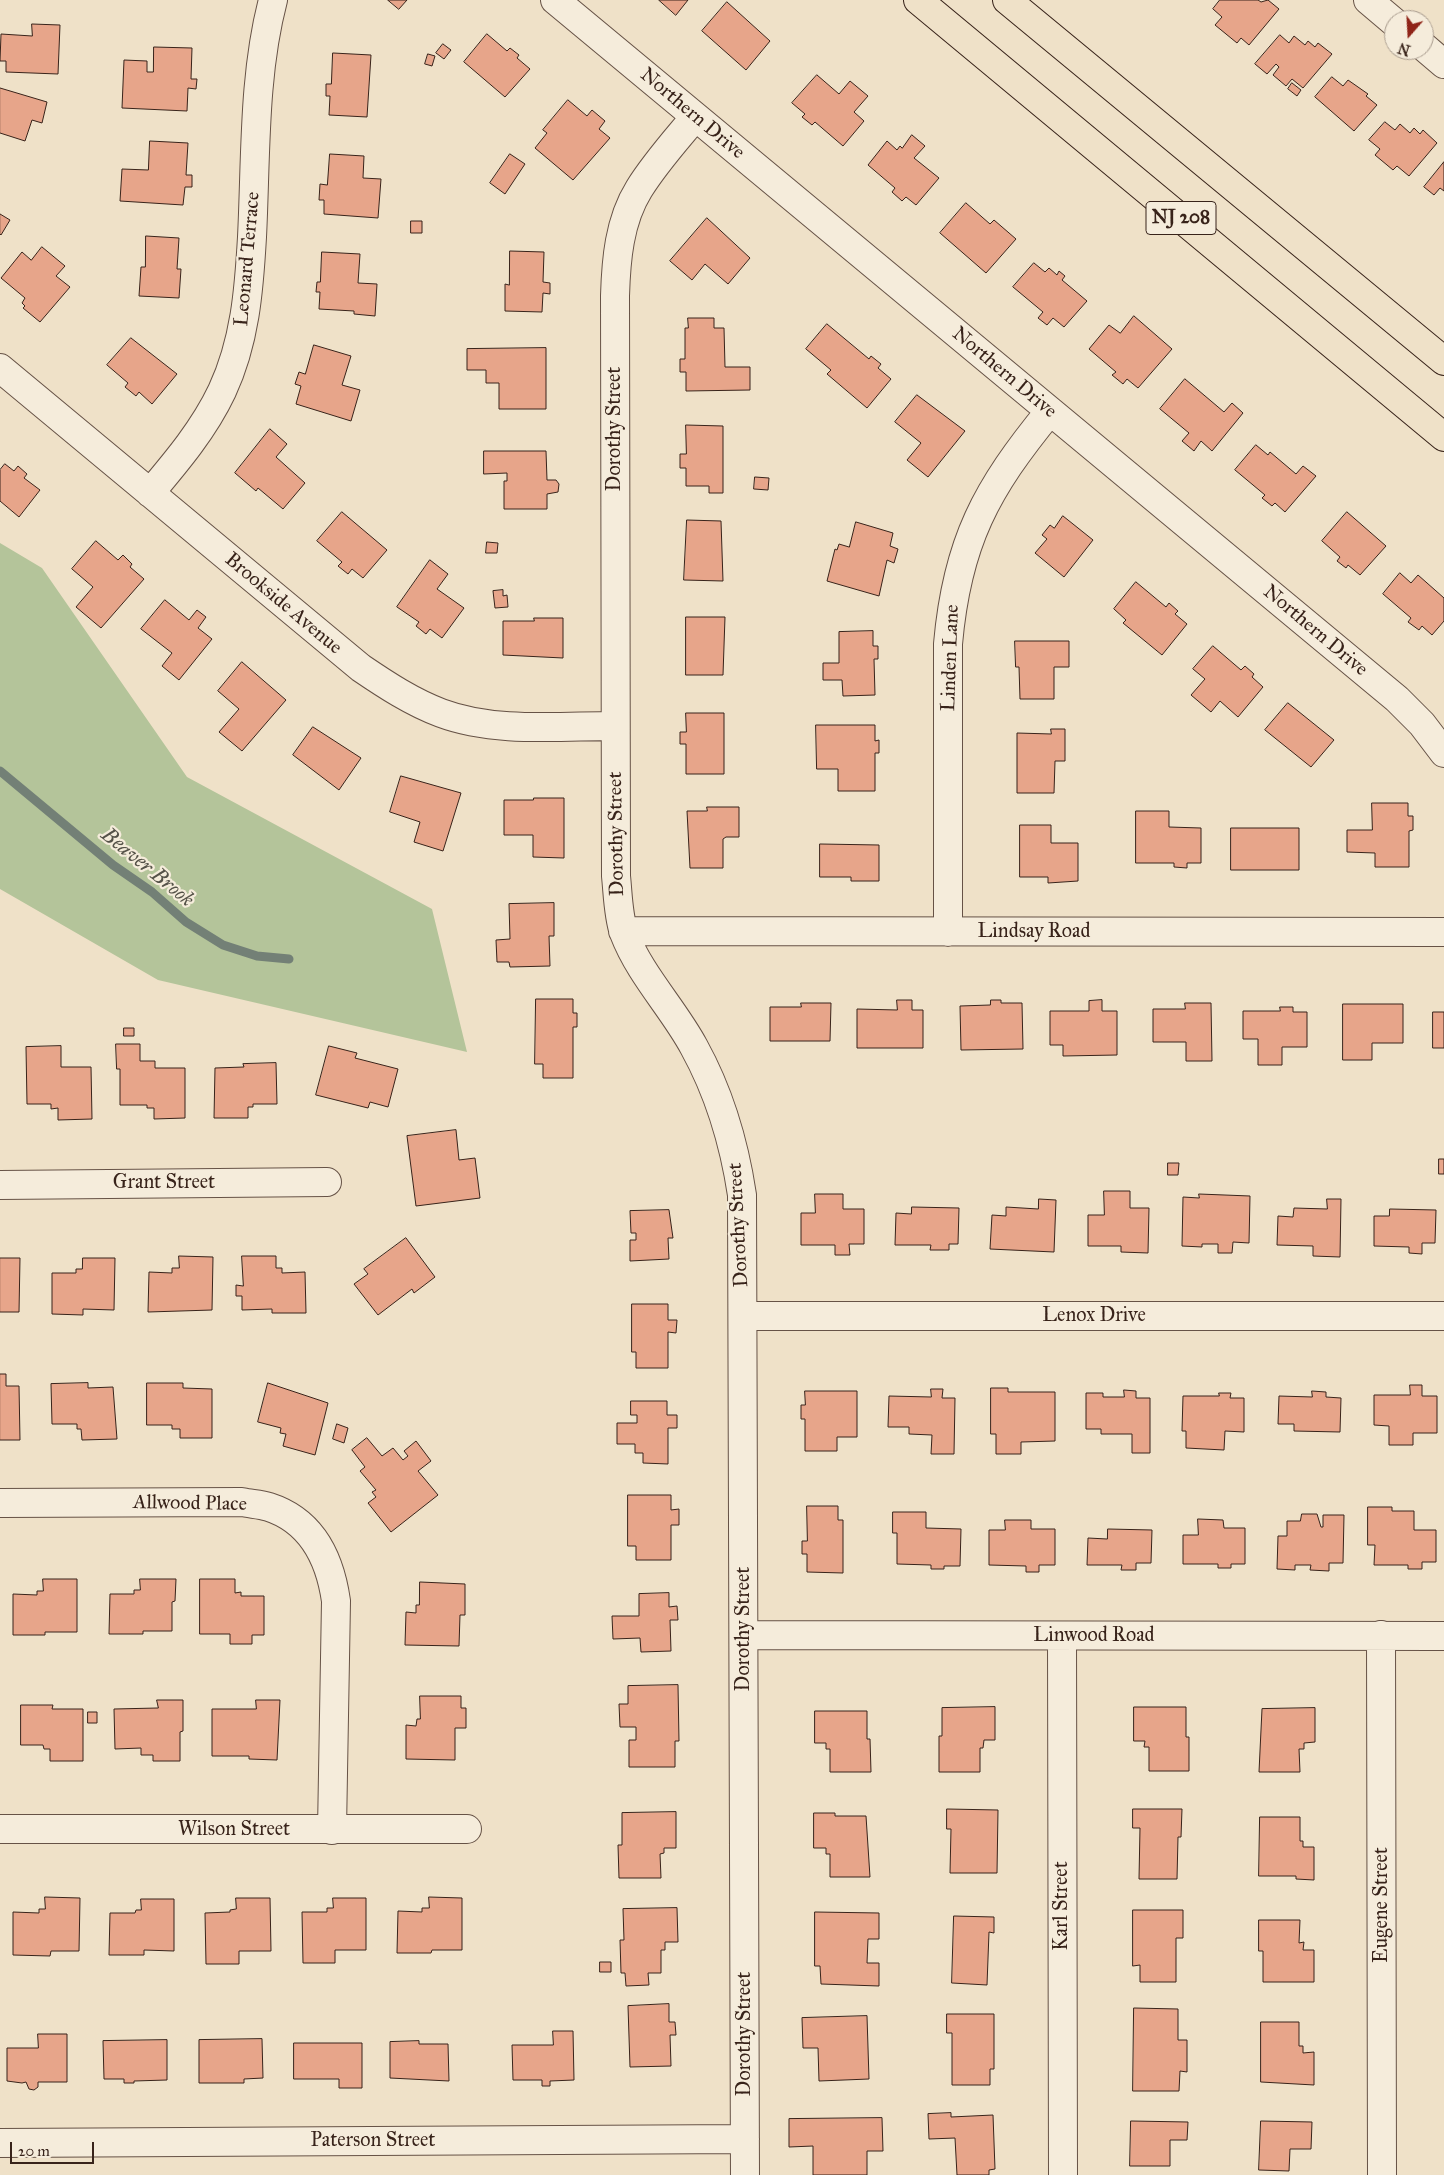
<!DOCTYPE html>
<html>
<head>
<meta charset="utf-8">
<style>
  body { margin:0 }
  #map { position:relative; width:1444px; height:2175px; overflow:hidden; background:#efe1c8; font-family:"IM FELL Great Primer",serif }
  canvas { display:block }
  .north { position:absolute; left:1384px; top:10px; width:50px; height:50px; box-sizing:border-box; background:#f5ecdb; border:1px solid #a99c8e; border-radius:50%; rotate:199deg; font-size:14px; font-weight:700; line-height:20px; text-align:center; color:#38231a }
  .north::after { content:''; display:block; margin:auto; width:18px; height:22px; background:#8f2418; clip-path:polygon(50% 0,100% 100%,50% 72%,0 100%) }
  .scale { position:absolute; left:10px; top:2142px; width:84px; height:22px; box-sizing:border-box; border:2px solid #38231a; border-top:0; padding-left:6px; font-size:15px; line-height:18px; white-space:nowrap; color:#38231a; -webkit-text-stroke:4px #f5ecdb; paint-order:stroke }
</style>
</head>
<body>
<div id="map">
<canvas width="1444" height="2175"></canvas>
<div class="north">N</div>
<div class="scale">20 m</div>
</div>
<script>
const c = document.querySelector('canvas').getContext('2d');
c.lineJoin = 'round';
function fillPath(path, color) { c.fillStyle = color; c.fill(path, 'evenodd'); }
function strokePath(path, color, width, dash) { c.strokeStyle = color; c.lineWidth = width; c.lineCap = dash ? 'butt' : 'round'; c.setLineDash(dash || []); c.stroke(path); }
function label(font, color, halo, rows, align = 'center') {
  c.font = font + ' "IM FELL Great Primer",serif'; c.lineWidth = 4.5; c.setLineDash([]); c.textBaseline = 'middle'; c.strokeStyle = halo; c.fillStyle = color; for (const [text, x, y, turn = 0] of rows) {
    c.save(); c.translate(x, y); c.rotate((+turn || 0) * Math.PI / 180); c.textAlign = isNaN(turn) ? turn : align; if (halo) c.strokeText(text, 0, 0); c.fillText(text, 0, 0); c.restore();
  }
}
fillPath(new Path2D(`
  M0 543 42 568 187 777 432 909 467 1052 158 980 0 889Z`), '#b4c49a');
strokePath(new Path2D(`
  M0 771 113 865 152 892 186 922 223 945 257 956 289 959`), '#738076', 9);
const building = new Path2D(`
  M388 0H407L399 9Z
  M659 0H688L676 15Z
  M1220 0H1258L1261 2 1268 0 1279 9 1249 45 1241 38 1237 43 1215 25 1222 17 1213 9Z
  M727 2 770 41 746 70 702 31Z
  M32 24 60 25 58 74 6 72V61H0L1 34 32 36Z
  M487 34 507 51 510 48 519 55 517 58 530 69 505 97 464 62Z
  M1280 35 1289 43 1294 36 1305 45 1308 41 1315 47 1318 43 1332 54 1303 88 1292 79 1286 86 1273 75 1279 67 1276 64 1267 74 1255 64Z
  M443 44 451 50 444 59 436 53Z
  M154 47 192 48 191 79H197L196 89 188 88 187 111 122 108 124 60 147 61V72H153Z
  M333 53 371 55 367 117 329 115 330 96H326V84H331Z
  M428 54 435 56 432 66 425 64Z
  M817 75 839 94 850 81 868 96 854 112 864 121 843 146 815 122 812 125 802 117 805 114 792 103Z
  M1332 77 1343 86 1348 80 1368 94 1366 96 1377 105 1354 131 1315 97Z
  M1292 83 1301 90 1297 96 1288 89Z
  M0 88 47 102 42 123 32 120 25 141 0 133Z
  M568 100 587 116 592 110 605 121 599 129 610 138 573 180 535 148 547 133 543 130Z
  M1385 122 1395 130 1400 124 1410 133 1414 128 1420 134 1423 130 1437 143 1409 176 1397 166 1393 170 1375 155 1380 149 1369 140Z
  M912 135 925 146 914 158 939 178 916 205 906 197 902 201 892 192 895 188 868 165 887 141 897 150 900 146 902 148Z
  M150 141 188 143 186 175H192V187H185L183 205 120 201 122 169 148 170Z
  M330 154 364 156 363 178 381 179 378 218 324 214V200H319L320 184 327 185Z
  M510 154 525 164 505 194 490 183Z
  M1444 162V191L1440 188 1434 195 1424 187Z
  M966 203 990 224 994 220 1016 239 986 273 940 233Z
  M0 214 10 220 1 235 0 234Z
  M707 218 750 258 728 284 705 264 692 280 670 261Z
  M411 221H422V233H411Z
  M146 236 179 238 177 269H181L179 298 139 296 141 267H145Z
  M42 247 65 266 56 276 70 287 40 322 23 308 25 306 22 303 25 298 1 278 22 252 31 260Z
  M510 251 544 252 543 282 550 283V294L543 293 542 312 505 311V284L509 285Z
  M322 252 360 254 358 283 377 284 375 316 354 314V311L319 309 320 292H316L317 282H320Z
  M1034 263 1045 272 1049 268 1057 275 1059 271 1065 276 1062 280 1087 301 1064 327 1053 318 1047 325 1038 318 1043 312 1013 287Z
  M1134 316 1172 349 1138 388 1127 379 1123 384 1112 375 1116 372 1089 349 1109 325 1120 333Z
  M688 318H714V328H724L725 367H750V390L686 391V372H680V359H685V328H688Z
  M827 324 869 359 871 356 881 364 878 368 891 379 867 408 827 374 831 370 806 349Z
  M131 338 177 374 152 404 139 392 136 396 125 387 128 383 107 365Z
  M314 345 351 356 342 385 360 390 351 421 296 404 301 386 295 384 299 372 305 374Z
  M546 348V409H499V383H486V370H467V349Z
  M1185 379 1224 412 1232 403 1243 413 1212 451 1201 441 1194 451 1182 441 1189 433 1160 409Z
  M917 395 965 431 928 477 907 460 921 443 895 422Z
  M686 425 723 426V493H709V486H686V468H680V454H686Z
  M270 429 287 444 276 457 305 483 283 509 258 488 256 491 235 473Z
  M1256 445 1268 455 1270 452 1296 474 1303 466 1316 476 1285 512 1275 503 1272 506 1262 498 1265 495 1235 470Z
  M484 451H546L547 480H556L559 484 558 492 547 494V509H504V481H507V473L484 474Z
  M5 464 14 471 18 466 27 474 24 478 40 490 19 517 0 501V470Z
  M755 477 769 478 768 490 754 489Z
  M342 512 387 550 363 578 352 569 348 574 338 566 342 562 317 541Z
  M1347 512 1386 546 1360 575 1348 565 1346 568 1337 561 1340 557 1322 541Z
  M1063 516 1093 540 1064 577 1035 553 1047 539 1042 535 1050 525 1054 528Z
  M687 520 721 521 723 581 684 580Z
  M856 522 893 533 890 546 898 549 894 563 887 560 879 596 827 581 835 549 837 550 839 544 849 547Z
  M96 541 118 560 123 555 132 564 130 567 144 579 101 628 76 607 93 587 72 569Z
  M487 542 498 543 497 553H486Z
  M430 560 448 574 437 589 464 608 442 638 430 629 426 634 416 626 419 622 397 607Z
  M1400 573 1411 583 1418 575 1444 598V621L1432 635 1422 626 1419 630 1408 622 1411 618 1383 594Z
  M1136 582 1166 607 1169 603 1178 611 1175 614 1187 624 1162 655 1123 623 1126 620 1114 609Z
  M503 590V596L507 595 508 607 495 608 493 591Z
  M165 600 189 620 197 610 206 617 198 628 212 639 179 680 162 666 172 653 141 629Z
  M686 617H725L723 675H686Z
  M534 618H563V658L503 655V621H534Z
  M873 631V646H878V659H874L875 695 843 696 842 680H823V663H839V632Z
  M1015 641H1069V667H1054V699H1020L1019 667H1016Z
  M1213 646 1241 670 1245 666 1254 674 1252 677 1263 687 1238 717 1220 701 1211 712 1191 695 1205 679 1193 669Z
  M242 662 286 700 242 751 219 732 239 709 218 691Z
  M1288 703 1334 740 1311 767 1265 730Z
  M686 713H724V774H686V744H680V732H686Z
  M816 725H875V741L879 740V753H875V791H838V769H817Z
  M313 727 361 758 339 790 293 755Z
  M1051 729H1065V761H1055L1054 793H1017V733L1051 734Z
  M401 776 461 793 443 851 414 842 420 822 390 812Z
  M534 798H564V858L533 857V835H504V800H533Z
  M1372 803H1408V816H1413V830L1409 831V867H1375V853L1347 852V830H1372Z
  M707 807H739V837H726L723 839V868H690L687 811H707Z
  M1136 811H1169V827L1201 828V863H1187V868L1174 867V863H1136Z
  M1020 825H1051V843H1078V881L1048 883V877H1020Z
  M1231 828H1299V870H1231Z
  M820 844 879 845V881H851V877H820Z
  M554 903V936H549L550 966 510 967 509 962H497L496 940 510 939 509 904Z
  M536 999H573V1013H577V1027H573V1078H543V1064H535Z
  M897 1000H912V1010H923V1048H857V1009L897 1010Z
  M991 1000H1001V1003H1022L1023 1049 961 1050 960 1006 990 1005Z
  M1102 1000V1011H1117V1055L1063 1056V1045H1050V1011H1089V1001Z
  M801 1003H831L830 1041H770V1007H801Z
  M1185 1003H1211L1212 1061H1186V1042H1153V1009H1185Z
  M1343 1004H1403V1043H1372V1060H1343Z
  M1280 1007H1293V1012H1307V1047H1282V1065H1258V1039H1243V1011H1280Z
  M1433 1012H1444V1048H1433Z
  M124 1028H134V1036H124Z
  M116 1044H140V1061H155V1068H185V1118L154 1119V1108H147V1105H120V1069H117Z
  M61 1046V1067H91L92 1119 58 1120V1108L51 1109V1104H27L26 1047Z
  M329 1046 357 1053 355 1058 398 1069 388 1107 370 1102 368 1108 316 1095Z
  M276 1063 277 1104H253V1107H248V1118H214L215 1068 244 1067 243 1064Z
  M456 1130 459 1160 475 1158 480 1198 416 1206 407 1136Z
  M1439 1159H1444V1174H1439Z
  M1168 1163H1179L1178 1175H1168Z
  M1104 1191H1130V1208H1149L1148 1253 1121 1252V1246H1088V1215H1104Z
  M815 1194H843V1209H864V1244H849L850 1255H835V1245H801V1213H815Z
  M1199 1194 1250 1196 1249 1243 1233 1242 1232 1253H1218V1244H1202V1247L1182 1246 1183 1197 1199 1198Z
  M1039 1199 1056 1200 1054 1252 990 1249 992 1215 1006 1216V1207L1038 1209Z
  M1327 1199H1341L1340 1257 1313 1256V1246L1277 1245 1278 1216 1293 1217 1294 1208 1327 1209Z
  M912 1207 959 1208 958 1244H949V1250H930L931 1245H895L896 1213 911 1214Z
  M1390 1209 1436 1210 1435 1243H1422V1254L1409 1253V1247L1374 1246V1216H1389Z
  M669 1210 673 1238H668L669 1259 630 1261V1240H636V1233H631L630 1211Z
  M406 1238 435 1277 414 1293 412 1289 378 1315 354 1284 368 1274 364 1269Z
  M179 1256 213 1257 212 1310 148 1312 149 1272 172 1273V1268H179Z
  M242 1256H276V1268H282V1273L305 1272 306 1313H272V1309L242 1310V1296H236V1285L243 1286Z
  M0 1258H20L19 1312H0Z
  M83 1258H115L114 1310 83 1309V1315L52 1314V1273H76V1269H82Z
  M632 1304H668V1320H677L676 1333 668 1332V1368H636V1352H632Z
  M0 1374H6V1386H19L20 1440H0Z
  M88 1383V1388L113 1387 117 1439 82 1440 81 1429H77V1424H52L51 1384Z
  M147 1383H183V1388L212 1389V1438H180V1429H172V1425H147Z
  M268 1383 328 1403 315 1455 283 1446 286 1434 280 1433 281 1428 258 1422Z
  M1410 1385H1422V1396H1437V1433H1413V1445H1389V1426L1374 1425V1395H1410Z
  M991 1388H1008V1392H1055V1441L1021 1442V1454H996V1434H991Z
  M931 1389H943L942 1398H955L954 1454H931L932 1435 909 1434V1427H888L889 1396 931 1397Z
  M1124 1390 1136 1391V1398H1150V1453H1132V1434H1101V1429H1086V1393H1103V1397H1124Z
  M805 1391H857V1437H837V1451H805V1419H801V1405H805Z
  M1312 1391 1326 1392V1397L1341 1398 1340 1432 1294 1431V1424H1278L1279 1396 1312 1397Z
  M1219 1393H1231L1230 1398H1244V1432L1225 1431 1224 1450 1186 1448V1431H1182L1183 1396H1219Z
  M631 1401H667V1415H677V1428H668V1464L643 1463V1453H635V1444H617V1423H637V1415H631Z
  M337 1424 348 1428 344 1443 333 1439Z
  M367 1438 382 1456 393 1448 403 1460 408 1456 404 1451 416 1441 431 1461 418 1471 438 1495 391 1532 368 1503 376 1497 372 1492 376 1490 360 1471 365 1467 352 1450Z
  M628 1495H671V1510L679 1509V1525H671V1560H636V1546H628Z
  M807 1506H838V1520H843V1573L807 1572V1554H802V1541H807Z
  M1368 1507H1392V1511H1414V1530H1436V1562H1422V1569H1408V1565H1374L1375 1545H1368Z
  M893 1512H926V1528L961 1529 960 1566H944V1569H931V1565L897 1564V1533H893Z
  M1302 1514H1317L1321 1527H1323V1515H1344L1343 1563H1329V1571L1310 1570 1311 1565H1295V1570L1277 1569 1278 1536H1287V1521H1300Z
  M1198 1519 1223 1520 1224 1528H1245V1564H1231V1568H1218V1564H1183V1535H1198Z
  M1005 1520H1031V1529H1055V1565H1039V1572H1026V1566L989 1565V1530H1005Z
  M1108 1529 1152 1530 1151 1563H1136V1570H1121L1122 1565H1087L1088 1538 1107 1539Z
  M43 1579H77V1632H45V1635H13V1594L37 1595V1591H43Z
  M140 1579H176L175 1601 172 1602V1631H143V1634H109L110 1594H134V1590H140Z
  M200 1579H235V1593L241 1592V1596H264V1635H252V1644H230V1634H200Z
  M420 1582 465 1584V1615H460L459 1646 405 1645 406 1612 416 1613V1605H419Z
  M669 1593V1607L677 1606 678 1620H670L671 1651 641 1652 640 1638 613 1639 612 1616H639V1594Z
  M678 1685 679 1741H675V1767H629V1740H636V1727H620L619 1704H628V1686Z
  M420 1696H461V1708H466V1728H455V1760L406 1759V1725L416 1726 417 1719H420Z
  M157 1700H183V1731L180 1732V1761H153V1755H141V1748L115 1749 114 1709 158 1708Z
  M256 1700H280L277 1760 249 1759V1756H212V1709H256Z
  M21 1705H53L52 1709H83V1761H50V1749H44L43 1745H21Z
  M995 1707V1740H984L983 1748H980V1772H939V1736H942V1708Z
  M1134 1707H1186V1737H1189V1771H1149V1747H1144L1145 1741H1134Z
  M1315 1708V1742L1304 1743V1749H1299L1300 1772H1259L1262 1709Z
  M815 1711H867V1739H870L871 1772H830V1749H826V1743H815Z
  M88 1712H97V1723H88Z
  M947 1809 998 1810 997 1873H950L951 1829H947Z
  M1133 1809H1182L1181 1837H1178L1177 1879H1139L1140 1828H1133Z
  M676 1812V1848H664V1853L660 1854 661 1878H619L618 1845H622V1813Z
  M814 1813H835V1816H866L870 1877H830V1854H826V1848H814Z
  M1260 1817H1300V1841H1303V1847H1314V1880L1296 1879V1876H1259Z
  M45 1897 80 1898 79 1951H51L50 1956 13 1955V1912L39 1913V1909H45Z
  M429 1897 462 1898V1950H432L431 1953H397L398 1911 422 1912V1908H429Z
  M236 1898H270L271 1951H239V1964H206L205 1913 230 1912V1910L236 1909Z
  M333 1898H366V1950H335V1963H303L302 1912H327V1908H333Z
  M141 1899H174V1951L144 1950V1955H109L110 1913H135L136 1910H141Z
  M677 1908 678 1942H665V1950H661V1973H648L649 1985 626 1986 625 1973H621L620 1940H624L623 1909Z
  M1133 1910H1183V1938H1176V1982H1140V1965L1133 1966Z
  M815 1912 879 1913V1939H868L867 1963H879V1986L821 1984 820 1966H815Z
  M954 1916 994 1917V1933L989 1932 987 1985 952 1983Z
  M1259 1920H1300L1299 1943 1304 1942 1303 1950H1314V1982H1263V1951H1259Z
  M600 1962H611V1972H600Z
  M669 2004V2022H675L676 2035H670L671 2066 630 2067 628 2006Z
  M1134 2008 1178 2009V2040H1187V2072L1180 2071 1179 2091H1133Z
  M947 2014H994V2069H990V2085H952V2033H947Z
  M867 2016 869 2079 819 2081 818 2048H803L802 2018Z
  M1261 2022H1299V2046H1303V2053L1314 2052V2085L1261 2082Z
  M553 2031H573L574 2080 550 2081V2086H542V2080H513L512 2045H553Z
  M38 2034H67V2082H38V2087L34 2090 29 2089 26 2082 22 2083 7 2081V2048H38Z
  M262 2039 263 2078 244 2079V2083H199V2040Z
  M167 2040V2080L134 2081V2083H124V2079H104L103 2041Z
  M419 2041V2044H448L449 2081 390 2078V2042Z
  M294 2043H362V2088H339V2079H294Z
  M951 2113V2117L993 2115 995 2169 989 2170V2175H957L955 2138 929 2139 928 2114Z
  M882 2118 883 2151H867V2175H813V2146L789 2147V2119Z
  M1131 2121 1188 2122 1187 2140H1170V2166H1130Z
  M1261 2121 1312 2122 1311 2149H1290L1289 2171 1259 2170Z`);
fillPath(building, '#e7a58a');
strokePath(building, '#38231a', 1);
const street = new Path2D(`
  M555 0 1397 699 1422 724 1444 753
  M1368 0 1394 22
  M1424 47 1444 64
  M695 117C676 140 655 163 639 189 619 221 616 261 615 296L616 876C618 895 618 915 624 933 640 975 673 1008 694 1047 720 1094 734 1142 742 1195L745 2175
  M0 368 361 668C386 685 412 702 441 713 494 733 559 726 615 726
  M150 493C177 461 204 429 222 391 245 342 249 290 252 237 256 158 253 76 273 0
  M623 931 1444 932
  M948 932V644C957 542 986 489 1050 411
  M0 1185 327 1182
  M744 1316H1444
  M0 1503 242 1502C250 1504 260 1504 269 1507 312 1521 330 1559 336 1601L332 1830
  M744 1635 1444 1636
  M1381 1635 1382 2175
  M1062 1637 1063 2175
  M0 1829H467
  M0 2143 745 2139`);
const highway = new Path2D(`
  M918 0 1444 437
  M1007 0 1444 361`);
strokePath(street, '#665246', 30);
strokePath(highway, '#38231a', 30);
strokePath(street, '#f5ecdb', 28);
strokePath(highway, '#efe1c8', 28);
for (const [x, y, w] of [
  [1181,218,70]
]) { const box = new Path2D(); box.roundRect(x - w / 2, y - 16.5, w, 33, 4); c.fillStyle = '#f5ecdb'; c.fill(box); strokePath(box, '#38231a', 1); }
label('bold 19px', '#38231a', null, [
  ["NJ 208",1181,218]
]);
label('20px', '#38231a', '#f5ecdb', [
  ["Northern Drive",692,114,40],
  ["Leonard Terrace",248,259,-85],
  ["Northern Drive",1004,373,40],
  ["Dorothy Street",615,429,-90],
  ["Brookside Avenue",283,604,40],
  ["Northern Drive",1315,631,40],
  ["Linden Lane",951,658,-88],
  ["Dorothy Street",617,834,-91],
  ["Lindsay Road",1034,932],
  ["Grant Street",164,1183],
  ["Dorothy Street",739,1225,-93],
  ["Lenox Drive",1094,1316],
  ["Allwood Place",190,1504,1],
  ["Dorothy Street",744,1629,-90],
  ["Linwood Road",1094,1636],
  ["Wilson Street",234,1830],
  ["Eugene Street",1382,1905,-90],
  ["Karl Street",1062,1906,-90],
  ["Dorothy Street",745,2034,-90],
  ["Paterson Street",373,2141]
]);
label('italic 21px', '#555248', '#f5ecdb', [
  ["Beaver Brook",147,868,39]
]);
</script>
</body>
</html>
